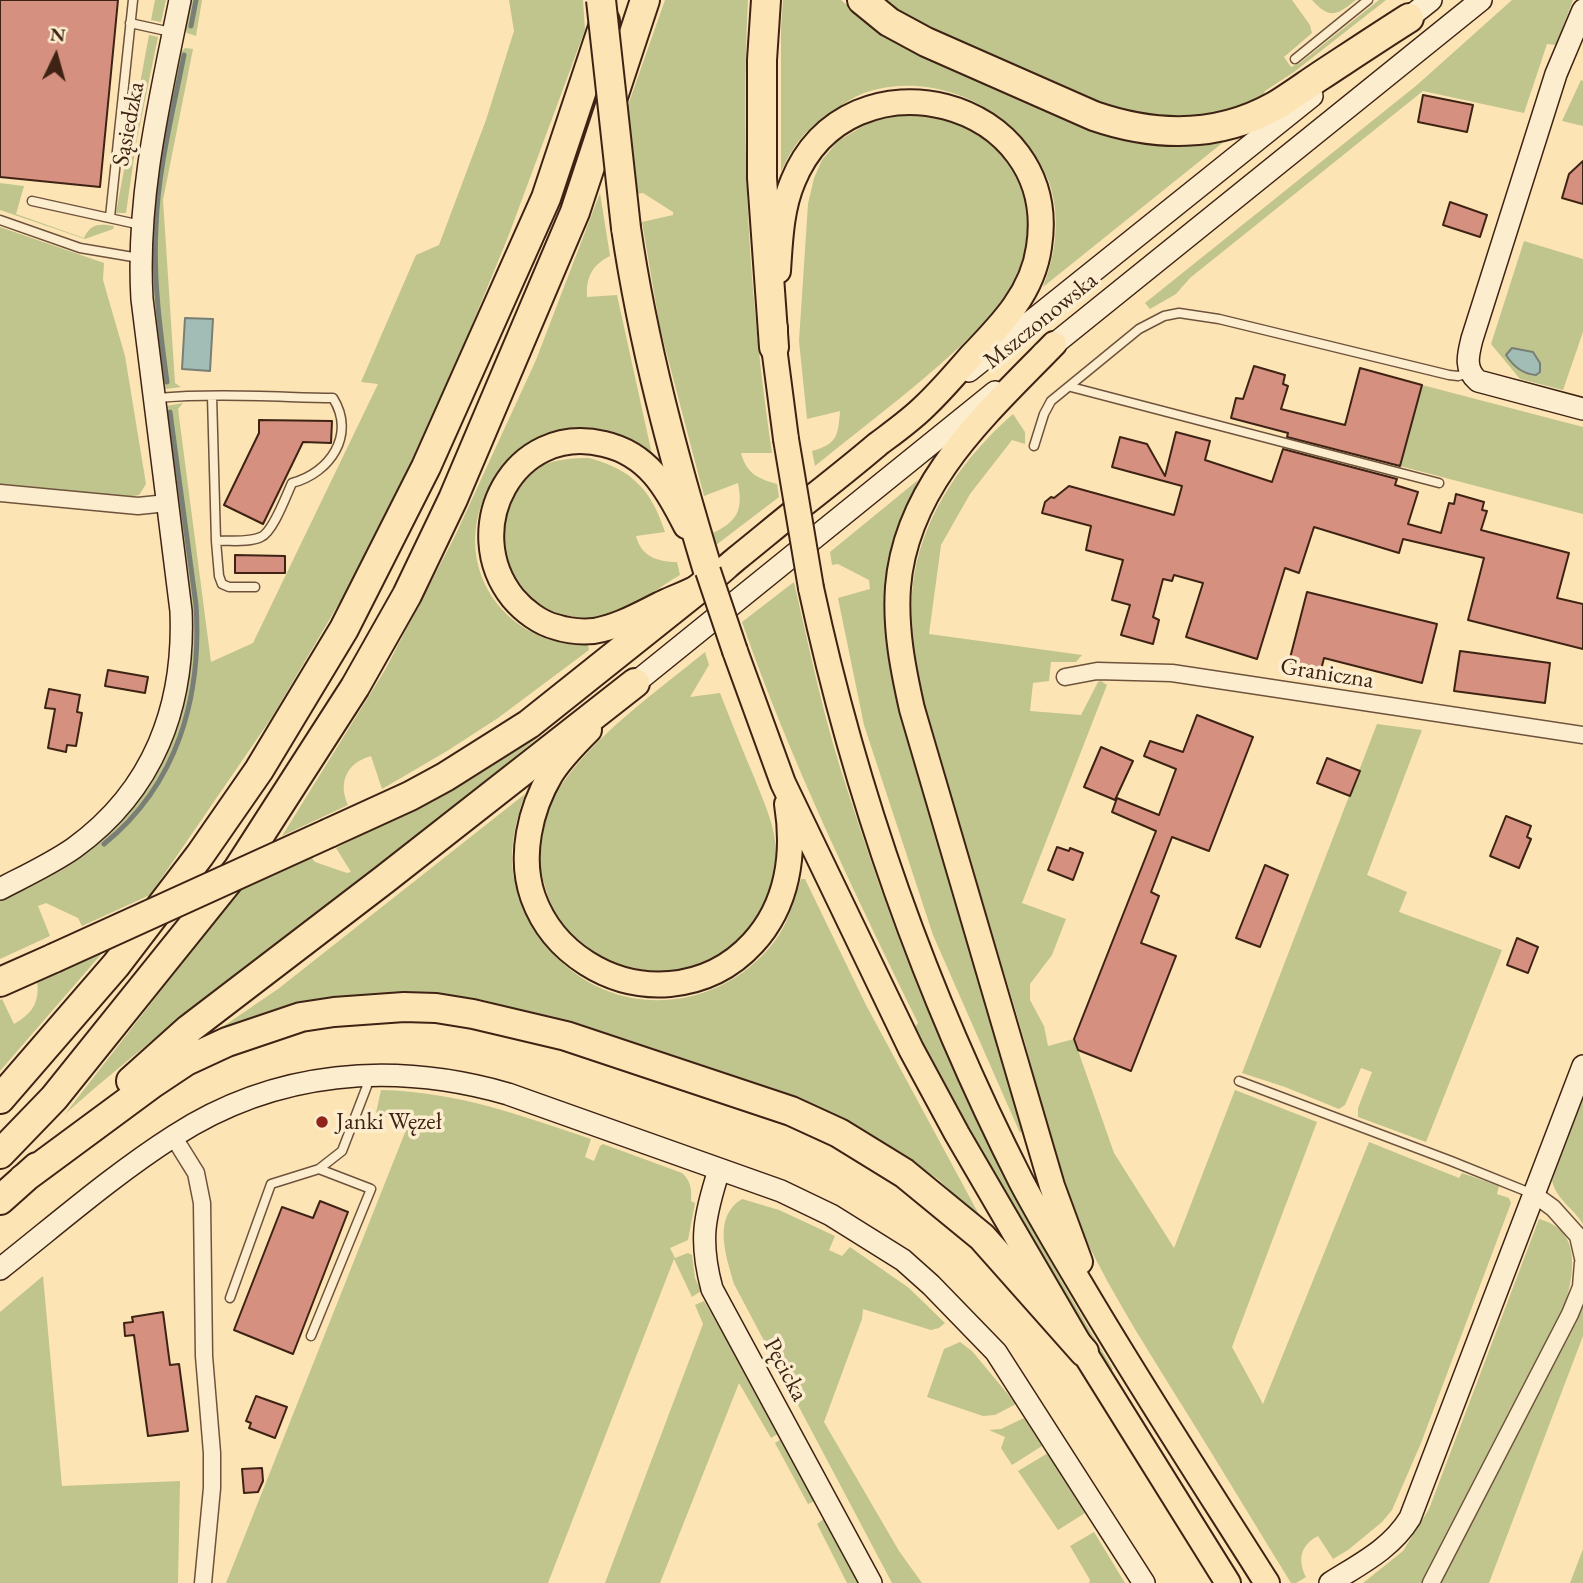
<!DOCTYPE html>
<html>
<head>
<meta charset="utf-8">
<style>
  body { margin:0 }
  #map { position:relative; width:1583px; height:1583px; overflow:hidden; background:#fce4b5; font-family:"EB Garamond",serif }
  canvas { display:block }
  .north { position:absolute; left:21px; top:21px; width:70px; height:70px; -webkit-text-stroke:5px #fdedcf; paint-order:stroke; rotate:5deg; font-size:19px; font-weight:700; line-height:28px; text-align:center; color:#3e2314 }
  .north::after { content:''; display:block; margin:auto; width:24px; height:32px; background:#3e2314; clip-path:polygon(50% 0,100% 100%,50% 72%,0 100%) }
</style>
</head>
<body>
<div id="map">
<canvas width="1583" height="1583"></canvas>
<div class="north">N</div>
</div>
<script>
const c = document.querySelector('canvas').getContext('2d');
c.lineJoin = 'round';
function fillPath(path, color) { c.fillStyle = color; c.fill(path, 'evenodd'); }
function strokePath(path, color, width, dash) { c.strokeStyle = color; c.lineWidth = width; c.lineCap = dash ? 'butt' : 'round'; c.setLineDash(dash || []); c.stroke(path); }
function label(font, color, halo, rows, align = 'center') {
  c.font = font + ' "EB Garamond",serif'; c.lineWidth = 7; c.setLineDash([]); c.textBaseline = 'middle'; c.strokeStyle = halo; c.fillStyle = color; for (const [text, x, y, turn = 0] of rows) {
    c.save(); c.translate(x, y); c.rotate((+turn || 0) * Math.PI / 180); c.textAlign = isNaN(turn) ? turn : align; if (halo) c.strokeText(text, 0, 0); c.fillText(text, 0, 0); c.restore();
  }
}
fillPath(new Path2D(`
  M155 0H166L161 22 151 20Z
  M189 0H202L196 36 187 33 185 29Z
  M509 0H583L585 30 508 237 446 388 402 483 354 578 272 717 150 895 82 926 78 918 46 903 38 906 50 936 0 959V900C44 878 90 855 124 818 168 770 191 702 193 638 193 604 186 570 182 537 176 495 170 452 164 410L166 406 183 403 178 409 211 662 253 643 378 384 361 382 416 255 439 245 486 120 514 31Z
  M665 0H748C740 152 750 303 772 453H741C746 473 758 479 777 484L779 497 716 545 713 533C738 521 743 510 738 483L704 496 660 328 642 222 673 215V212L643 193 636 194 626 111Z
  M783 0H841L875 28 914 51 1065 120 1107 136 1147 144 1184 145 1210 143 1231 136 1043 287C1056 254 1061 217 1049 182 1023 111 936 68 864 93 853 97 842 105 832 112 806 129 794 143 781 172V28Z
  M879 0H1292L1310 25 1312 33 1284 57 1291 67 1300 63 1379 0H1386L1294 72 1265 91 1262 97 1236 110 1209 118 1131 117 929 33Z
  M1312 0H1356C1337 15 1330 20 1312 0Z
  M1512 0H1573L1556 45 1547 44 1524 113 1423 91 1190 278 1176 294 1150 309 1145 303 1417 85Z
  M149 35 158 37 136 144 126 213H116Z
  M185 48 193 49 163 200 175 383 181 387 166 389 161 387 149 264 151 206 178 55Z
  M1581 80 1583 81V126L1562 121Z
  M906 113C955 117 985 131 1014 172 1037 203 1031 256 1014 289 1006 304 990 317 978 329 928 379 870 421 815 466L812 451C838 444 838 435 840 411L807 419 799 341 808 204 814 178 822 160 838 141 875 119Z
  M0 183 24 186 16 214 84 238C91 223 99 224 114 226L113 229 85 239 0 210Z
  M600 193 610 256C592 265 586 277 587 297L617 295 653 459 638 447C609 448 581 449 552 451 543 451 530 449 521 452 510 455 501 469 495 478 444 554 497 646 588 645L589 650 498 718 447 751 382 789 371 756C346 763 338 783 348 805L282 836 385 670 455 536 536 360Z
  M0 227 104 263 103 280 125 356 146 484 139 495 128 497 0 486Z
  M1524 241 1583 259V332L1563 390 1520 379 1491 344Z
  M1422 385 1583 427V514L1400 466Z
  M1013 414 1025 432V444L1012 440 970 494 941 545 929 634 1082 655 1076 662H1051L1049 681 1033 683 1030 711 1081 715 1098 682 1101 681 1107 685 1022 903 1066 919 1052 955 1030 984V1000L1044 1026 1048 1046 1074 1039 1114 1153 1174 1248 1235 1090 1317 1122 1232 1347 1263 1404 1369 1142 1459 1178 1462 1173 1499 1186 1497 1194 1509 1198 1511 1203 1421 1443 1392 1510 1382 1522 1348 1550 1333 1559 1318 1536C1301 1545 1297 1559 1306 1577L1296 1583H1291C1257 1528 1224 1473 1190 1418 1152 1357 1114 1298 1083 1234 1054 1175 1043 1107 1025 1043 1000 956 971 871 946 784 927 716 903 647 914 576 925 511 965 456 1013 414Z
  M589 458C632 470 651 489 665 532L636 536C641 556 657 562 677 562L680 575C658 588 635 607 610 614 539 634 472 562 512 497 520 484 527 473 541 466 557 459 572 458 589 458Z
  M918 480C903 520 887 559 885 602 882 674 911 746 931 814 962 919 993 1024 1022 1130L1020 1133 933 935 864 725 838 598 870 589 869 580 838 564 832 565 830 552Z
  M794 582C810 652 825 724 848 792 877 882 910 974 949 1060 996 1167 1053 1269 1113 1369L1110 1372 997 1180 914 1028 918 1023C854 892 790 760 742 622Z
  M705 652 709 665 690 697 720 693C731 721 742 749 754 777 763 800 776 827 776 853 775 943 690 996 608 960 590 952 571 938 559 921 553 911 548 897 545 886 534 854 539 819 558 790 594 735 654 694 705 652Z
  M1377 724 1422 730 1367 875 1407 892 1399 912 1502 950 1426 1142 1358 1117V1108L1372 1072 1361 1068 1345 1105 1339 1109 1285 1087 1242 1073Z
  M541 735C474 791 407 846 337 899 244 968 152 1037 65 1114L240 889 311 857 315 862 347 873 351 872 336 848 443 794Z
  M525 794C515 822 508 852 515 882 519 903 530 923 542 940 600 1020 713 1020 774 942 789 923 794 900 801 879H805L866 1005 983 1222 938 1179 845 1120 590 1031 484 1000 437 995 389 994 356 997 297 1006 250 1018 215 1032 278 989Z
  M104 951 0 1071V1000L2 999 14 1024C32 1014 40 1002 37 981Z
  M381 1090C459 1092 519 1115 591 1139L585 1157 594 1161 600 1146 603 1144 682 1173C691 1181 692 1190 691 1201L695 1203 688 1240 670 1248 675 1258 688 1253 692 1255 695 1278 701 1291 692 1297 674 1259 548 1583H226L408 1125 376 1113Z
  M1583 1099V1224C1574 1209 1555 1198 1552 1180Z
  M742 1199 779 1210 835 1236 829 1250 842 1256 850 1247 909 1288 945 1323 939 1328 931 1330 863 1309 862 1319 824 1422 899 1551 922 1583H892L734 1284C726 1256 712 1217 742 1199Z
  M1539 1219C1583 1230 1574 1275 1564 1308L1423 1583H1363L1403 1551 1429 1509Z
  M43 1276 62 1486 180 1481 178 1583H0V1312Z
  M704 1301 781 1432 771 1438 739 1383 660 1583H605L703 1324 695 1305Z
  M1583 1307V1336L1489 1583H1440Z
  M960 1342 972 1351 1016 1404 995 1415 983 1416 927 1397 944 1349Z
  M1024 1418 1042 1446 1012 1465 1001 1448 1005 1437 989 1430 1001 1429Z
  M783 1438 817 1500 808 1504 775 1443Z
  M1048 1453 1085 1513 1058 1530 1018 1471Z
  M825 1518 859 1583H847L817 1524Z
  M1094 1532 1125 1583H1089L1090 1580 1070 1546Z
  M1583 1549V1583H1570Z`), '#c0c48d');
const water = new Path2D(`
  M185 318 213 319 210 371 182 369Z
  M1512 348 1533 352 1540 363V372L1536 375C1522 374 1513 366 1506 355Z`);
fillPath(water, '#a1bdb6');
strokePath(water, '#797f75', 2);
strokePath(new Path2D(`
  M191 26 196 0
  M167 382C160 330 153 278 156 226 158 169 173 111 184 55
  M104 844C178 784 202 697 196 605L170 412`), '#797f75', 5);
const building = new Path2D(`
  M0 0H118L100 187 0 177Z
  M1423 95 1473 105 1467 132 1418 122Z
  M1583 161V204L1562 198 1569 174Z
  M1450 202 1487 215 1480 237 1443 225Z
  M1254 366 1285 375 1283 384 1288 386 1281 409 1345 425 1360 368 1422 385 1400 466 1287 437 1288 433 1231 418 1236 398 1243 399Z
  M259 420 332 421 331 443 303 442 263 524 224 505 259 433Z
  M1176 432 1210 441 1205 460 1272 482 1283 449 1397 479 1395 485 1418 492 1408 524 1441 533 1449 503 1454 504 1456 494 1484 502 1482 510 1487 511 1481 530 1569 553 1557 598 1583 604V649L1468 620 1484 558 1403 539 1399 553 1314 527 1299 573 1285 568 1257 659 1186 637 1203 583 1174 575 1172 581 1163 579 1153 617 1159 620 1153 644 1121 635 1130 605 1112 600 1123 560 1086 550 1091 526 1042 513 1045 502 1051 497 1054 498 1069 486 1174 515 1182 486 1112 467 1120 437 1147 444 1165 476Z
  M235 555 285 556V573H235Z
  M1307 592 1437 624 1422 683 1324 658 1321 670 1289 662Z
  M1460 651 1550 663 1545 703 1454 691Z
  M108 670 148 677 145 693 105 686Z
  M49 689 80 695 77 712 82 713 76 746 67 745 66 752 48 748 55 709 45 708Z
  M1197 715 1253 737 1209 851 1172 837 1151 892 1159 896 1141 943 1176 956 1131 1071 1078 1050 1074 1039 1156 831 1112 812 1117 798 1159 815 1176 769 1144 756 1150 741 1183 752Z
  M1101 747 1133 761 1115 800 1084 787Z
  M1327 758 1360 771 1350 796 1317 783Z
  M1506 816 1531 826 1527 837 1531 839 1519 868 1490 856Z
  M1057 847 1069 851 1070 848 1083 853 1073 880 1048 870Z
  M1265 865 1288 875 1260 947 1236 938Z
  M1517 938 1538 947 1528 973 1507 965Z
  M320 1201 348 1212 293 1354 234 1330 282 1207 313 1218Z
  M163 1312 170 1365 179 1364 188 1431 148 1436 134 1335 125 1336 124 1323 133 1322 132 1317Z
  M256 1396 287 1407 275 1438 249 1428 251 1423 246 1421Z
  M262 1468 263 1481 258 1492 244 1493 242 1469Z`);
fillPath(building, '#d5907f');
strokePath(building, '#3e2314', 2);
const lane = new Path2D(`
  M130 23 171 32
  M1295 59 1368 0
  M32 201 141 225
  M110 217 133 0
  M0 220 80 248 139 258
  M1071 387 1439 483
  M157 398C215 393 275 397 333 398 356 435 330 473 292 483 286 496 273 532 261 537 248 543 230 540 216 541L212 396
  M1034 446 1044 414 1051 401 1139 329 1164 316 1179 313 1219 319 1449 375 1458 376 1470 373
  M216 541 219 576 222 584 229 587H255
  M1239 1081 1451 1161 1533 1194
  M230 1298 271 1184 319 1169 342 1151 367 1086 364 1077
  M311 1336 371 1189 319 1169`);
const street = new Path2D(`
  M0 493 138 506 167 503
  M1065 677 1097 671 1172 673 1583 735
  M173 1136 196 1173 202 1203 204 1356 212 1453V1488L203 1583
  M1535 1195 1553 1208 1578 1236 1583 1258
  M1431 1583 1570 1314 1581 1287 1583 1263`);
const secondary = new Path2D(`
  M1583 10 1556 74 1472 339C1468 355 1464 369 1478 381L1583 409
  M1397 27 1431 0
  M1042 354 1481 0
  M969 371 1312 96
  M635 683 995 392
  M0 889C25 876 51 864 74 848 154 790 185 706 181 611L142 299C136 197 160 99 180 0
  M719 1170C704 1217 699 1241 712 1289L871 1583
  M0 1269C57 1224 113 1175 174 1136 276 1070 393 1061 508 1094L781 1191 831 1215 903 1260 931 1285 996 1352 1144 1583
  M1330 1583C1360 1564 1391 1549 1410 1518L1583 1066`);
const primary = new Path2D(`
  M775 328 774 347 786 439
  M1054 344C987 413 906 484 898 587 895 629 903 669 912 709L1052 1186 1080 1262
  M686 526C667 488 648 454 604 444 514 422 458 529 513 598 524 611 540 623 556 627 568 631 582 632 594 631 619 627 642 613 665 602 678 596 693 591 706 583 717 577 726 567 736 559 756 543 775 527 795 511 823 489 851 467 878 444 894 432 911 420 925 406 942 390 957 372 972 355 1002 324 1033 292 1039 247 1062 98 849 44 793 181 781 209 780 241 778 271
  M811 588C855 793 926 994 1021 1181 1040 1217 1061 1252 1082 1287 1141 1387 1205 1485 1267 1583
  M735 651 783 783 911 1049 957 1134 1084 1352 1228 1583
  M589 730C576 743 561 758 551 774 530 809 519 857 533 897 553 953 611 989 670 984 702 981 731 967 753 943 788 905 795 854 787 804`);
const highway = new Path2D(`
  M766 0 762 60V178L774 347
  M862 0 889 22 926 42 1094 116C1155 137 1218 138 1275 106 1290 97 1305 86 1320 76 1349 57 1379 37 1409 18
  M626 228C643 344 674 459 708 571
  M329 833 410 796 445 777 529 724 707 582
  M0 982 54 958
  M131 1081 189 1029 385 879 635 683
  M0 1099 116 965 200 855 259 770 344 629 426 467 546 198 605 21
  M0 1154 54 1098 238 869 355 687 407 595 453 499 575 212 645 0
  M23 1179 153 1083 186 1061 227 1042 301 1017 334 1012 404 1007 436 1008 473 1014 566 1036 791 1111 839 1133 904 1173 982 1237 1084 1352
  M0 1200 37 1167`);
strokePath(lane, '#6e533c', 11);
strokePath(street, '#6e533c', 19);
strokePath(secondary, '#3e2314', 24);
strokePath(primary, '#3e2314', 28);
strokePath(highway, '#3e2314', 32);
strokePath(lane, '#fdedcf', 8);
strokePath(street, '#fdedcf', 16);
strokePath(secondary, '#fdedcf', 21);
strokePath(primary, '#fce4b5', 24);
strokePath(highway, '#fce4b5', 28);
const primaryBridge = new Path2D(`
  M786 439 811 588
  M708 571 735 651`);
const highwayBridge = new Path2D(`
  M601 0 626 228
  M54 958 329 833`);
strokePath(primaryBridge, '#3e2314', 28, []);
strokePath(highwayBridge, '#3e2314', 32, []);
strokePath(primaryBridge, '#fce4b5', 24);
strokePath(highwayBridge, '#fce4b5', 28);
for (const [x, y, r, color] of [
  [322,1122,7,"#8f2418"]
]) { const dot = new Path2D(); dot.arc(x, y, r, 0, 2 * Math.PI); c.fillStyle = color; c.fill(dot); strokePath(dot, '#fdedcf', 2.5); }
label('24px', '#3e2314', '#fdedcf', [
  ["Sąsiedzka",129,124,-79],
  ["Mszczonowska",1041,321,-39],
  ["Graniczna",1327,674,9],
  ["Pęcicka",785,1370,62]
]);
label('24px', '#3e2314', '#fdedcf', [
  ["Janki Węzeł",336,1122]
], 'left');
</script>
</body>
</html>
